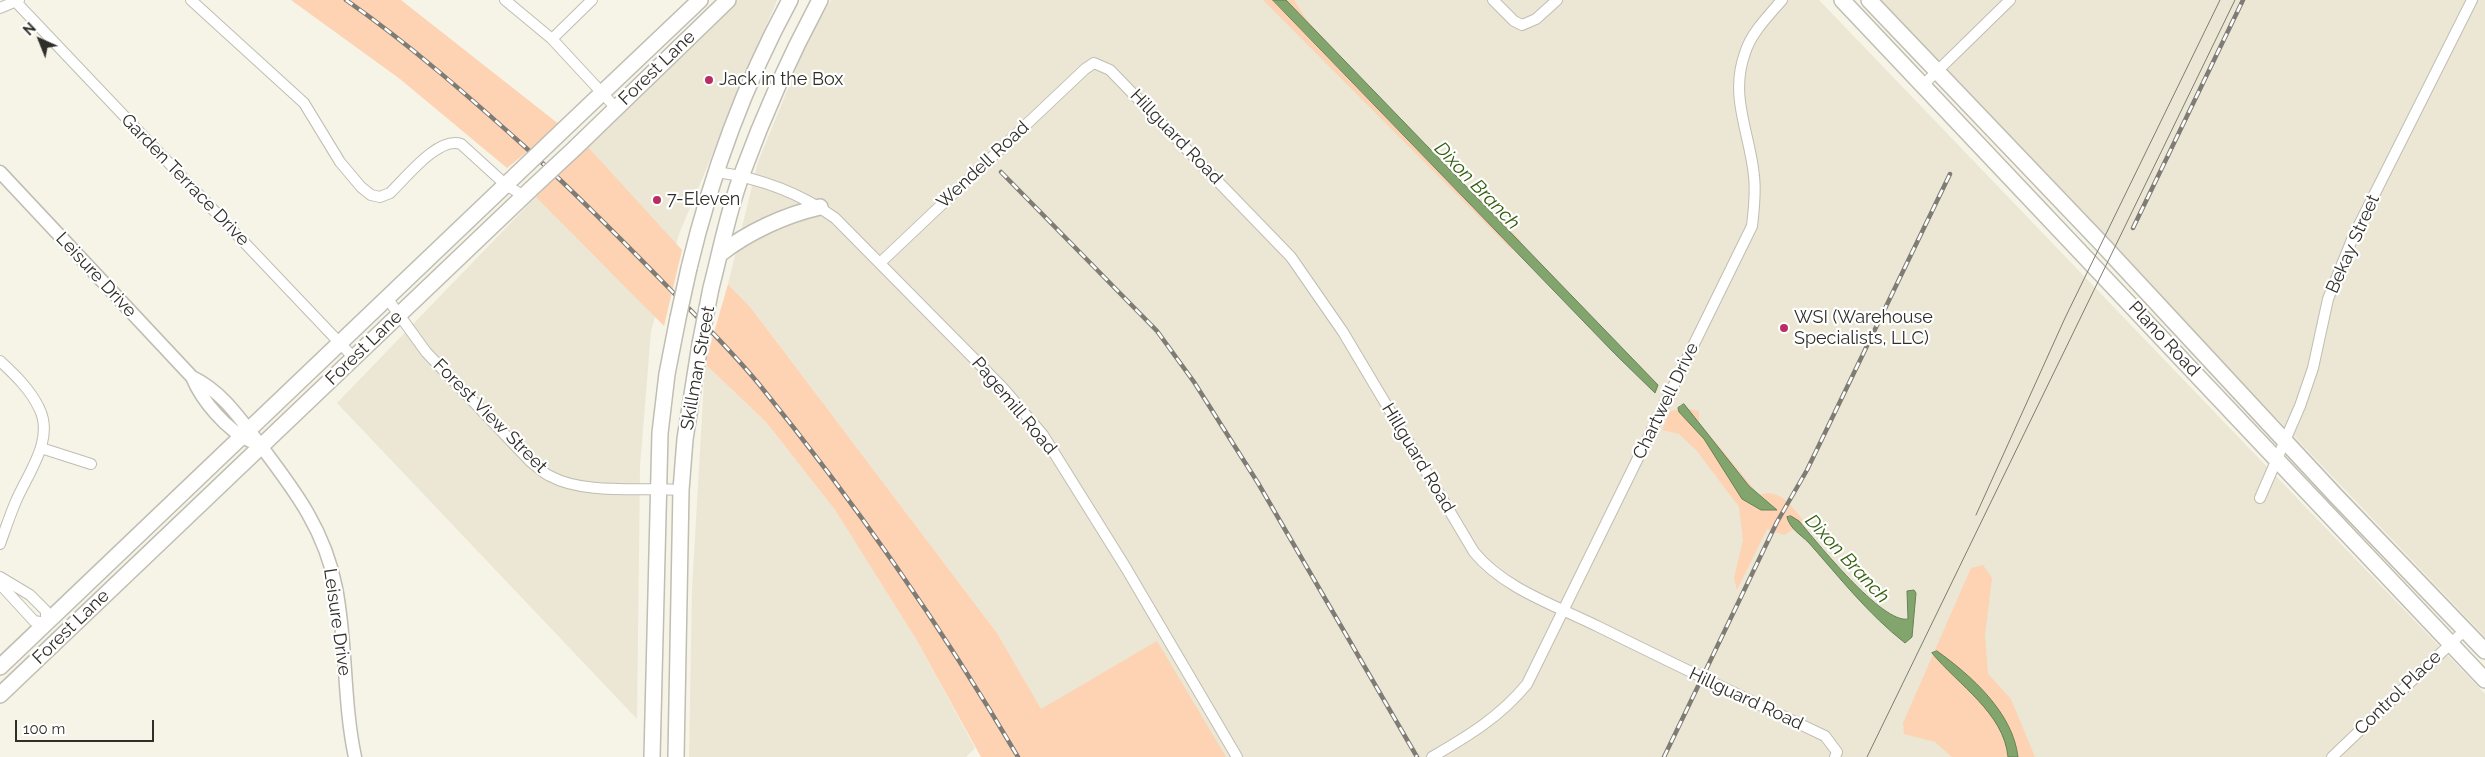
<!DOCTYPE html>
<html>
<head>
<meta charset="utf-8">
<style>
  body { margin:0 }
  #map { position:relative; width:2485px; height:757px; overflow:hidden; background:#f6f3e7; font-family:Raleway,sans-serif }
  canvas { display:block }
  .north { position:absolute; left:15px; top:15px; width:50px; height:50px; -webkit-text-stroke:4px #fff; paint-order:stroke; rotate:316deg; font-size:14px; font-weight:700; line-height:20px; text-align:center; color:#2f2e29 }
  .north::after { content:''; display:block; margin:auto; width:18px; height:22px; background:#2f2e29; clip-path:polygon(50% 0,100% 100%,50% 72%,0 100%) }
  .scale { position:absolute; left:15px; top:720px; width:139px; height:22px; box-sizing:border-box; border:2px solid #2f2e29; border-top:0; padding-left:6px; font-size:15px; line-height:18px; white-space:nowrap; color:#2f2e29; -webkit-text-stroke:4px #fff; paint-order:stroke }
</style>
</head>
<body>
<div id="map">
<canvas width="2485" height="757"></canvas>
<div class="north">N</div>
<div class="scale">100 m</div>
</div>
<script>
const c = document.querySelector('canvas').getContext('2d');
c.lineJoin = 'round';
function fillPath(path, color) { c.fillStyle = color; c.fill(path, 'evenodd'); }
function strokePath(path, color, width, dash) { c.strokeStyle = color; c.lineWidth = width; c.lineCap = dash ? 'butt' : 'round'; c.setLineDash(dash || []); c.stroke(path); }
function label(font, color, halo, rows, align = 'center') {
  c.font = font + ' Raleway,sans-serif'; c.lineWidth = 4.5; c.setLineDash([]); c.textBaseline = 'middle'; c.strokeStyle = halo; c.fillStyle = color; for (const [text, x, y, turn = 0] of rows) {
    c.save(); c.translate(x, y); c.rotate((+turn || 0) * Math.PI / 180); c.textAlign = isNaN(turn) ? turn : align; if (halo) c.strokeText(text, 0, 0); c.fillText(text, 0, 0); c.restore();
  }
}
fillPath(new Path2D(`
  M738 0H777L679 234 651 331 640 466 637 719 337 403 586 145Z
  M831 0H1819L2485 694V757H1068L997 633 751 308 728 284 758 162 807 42Z
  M1879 0H2485V637Z
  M705 364 766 422 835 510 916 639 975 748 966 757H689L692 589Z`), '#ebe7d4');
fillPath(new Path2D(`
  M291 0H401L560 125 507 168 400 79Z
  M1263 0H1294L1306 19 1368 87 1521 241 1512 250Z
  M586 145 682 250 664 326 536 197Z
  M728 284 751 308 997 633 1041 709 1157 641 1226 757H981L916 639 835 510 766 422 705 364Z
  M1685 408 1699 411V422L1759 495C1781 487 1792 508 1805 522L1784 535 1767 529 1737 590 1734 578 1743 540 1739 507 1697 451 1679 434 1662 430 1670 411Z
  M1983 565 1992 578 1985 635 1988 674 2011 699 2035 757H1952L1935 742 1904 734 1903 723 1971 568Z`), '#fdd3b3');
const water = new Path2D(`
  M1273 0H1286L1658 385 1655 393 1615 354Z
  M1684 404 1749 486 1777 510H1761L1742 499 1704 439 1679 412 1678 408Z
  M1791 516 1799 521C1816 541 1882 624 1908 619L1907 591 1914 590 1916 593 1912 637 1905 643C1868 614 1840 578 1809 543 1800 534 1790 529 1787 517Z
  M1937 651C1972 676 2013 713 2018 757H2008C2004 713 1958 685 1932 653Z`);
fillPath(water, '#81a56d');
strokePath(water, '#688159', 1);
const minor = new Path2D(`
  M191 0 304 103 340 162 361 187 371 195 380 197 390 193C406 178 438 136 461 144L506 185 524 196
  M505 0 552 39 616 108
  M1493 0 1514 21 1522 25 1536 19 1557 0
  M16 2 354 358
  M0 8 19 0
  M552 39 592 0
  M1923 85 2010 0
  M717 172C759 178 800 193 835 218L1003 388 1043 435 1126 568 1237 757
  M881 262 1085 69 1094 63 1110 70 1291 257 1343 332 1474 552C1504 589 1557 606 1599 627 1674 664 1749 700 1825 736L1837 752 1835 757
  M387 298 426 352 531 462C538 467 543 473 550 476 584 495 643 487 681 490
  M0 361C15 375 30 389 39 408 55 439 28 473 16 501 10 515 5 530 0 544
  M41 448 91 464
  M2260 498 2300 406 2313 368 2328 299 2353 237 2472 0
  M0 577 30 595 46 611V623L34 621 0 584
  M1432 757C1468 736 1500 717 1527 684L1752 226C1754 209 1756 193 1754 176 1750 133 1729 97 1745 53 1751 33 1769 15 1782 0
  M2332 757 2465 630`);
const tertiary = new Path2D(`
  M0 172 192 377C202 401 226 429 250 441
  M192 377C222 391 241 420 261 446 295 491 325 530 336 588 347 644 343 701 355 757`);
const secondary = new Path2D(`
  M1842 0 2485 680
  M1869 0 2101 243 2336 496 2485 651
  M561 132 700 0
  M575 148 728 0
  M720 254C748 232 785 215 820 207
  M689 268C711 176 745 83 790 0
  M711 288C721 250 728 211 742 174 764 114 790 56 820 0
  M0 667 517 174
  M0 695 531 189
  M652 757 660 433 667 374 678 318
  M676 757 681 490 685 439 700 344`);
strokePath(minor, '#c0bdb2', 12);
strokePath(tertiary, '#c0bdb2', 15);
strokePath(secondary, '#c0bdb2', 18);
strokePath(minor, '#fff', 10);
strokePath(tertiary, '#fff', 12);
strokePath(secondary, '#fff', 15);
strokePath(new Path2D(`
  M1976 515 2065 318 2220 0
  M1867 757 2235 0`), '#7e7c74', 1);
const rail = new Path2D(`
  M346 0C409 44 467 95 524 146 572 190 618 236 663 282 695 315 729 348 758 383 854 501 941 626 1018 757
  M1001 172 1157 331 1194 382 1258 483 1417 757
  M2133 228 2243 0
  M1664 757 1777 522 1807 470 1950 174`);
strokePath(rail, '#7e7c74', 4.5);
strokePath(rail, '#fff', 2.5, [8]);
const secondaryBridge = new Path2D(`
  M517 174 561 132
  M531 189 575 148
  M678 318 689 268
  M700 344 711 288`);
strokePath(secondaryBridge, '#c0bdb2', 18, []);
strokePath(secondaryBridge, '#fff', 15);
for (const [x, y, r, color] of [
  [709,80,5,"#b92d64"],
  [657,200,5,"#b92d64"],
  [1784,328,5,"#b92d64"]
]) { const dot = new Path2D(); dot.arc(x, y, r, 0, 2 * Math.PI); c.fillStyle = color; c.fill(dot); strokePath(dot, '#fff', 2); }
label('18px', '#2f2e29', '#fff', [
  ["Forest Lane",657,68,-44],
  ["Hillguard Road",1176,137,46],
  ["Wendell Road",983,165,-43],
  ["Garden Terrace Drive",185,180,46],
  ["Bekay Street",2353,244,-66],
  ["Leisure Drive",96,275,47],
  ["Plano Road",2164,339,47],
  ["Forest Lane",364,348,-44],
  ["Skillman Street",698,368,-80],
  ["Chartwell Drive",1666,401,-64],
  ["Pagemill Road",1014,406,50],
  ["Forest View Street",490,416,45],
  ["Hillguard Road",1418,458,59],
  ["Leisure Drive",337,622,82],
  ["Forest Lane",71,627,-44],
  ["Control Place",2398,693,-44],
  ["Hillguard Road",1746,699,25]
]);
label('18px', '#2f2e29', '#fff', [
  ["Jack in the Box",719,80],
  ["7-Eleven",667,200],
  ["WSI (Warehouse",1794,318],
  ["Specialists, LLC)",1794,339]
], 'left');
label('italic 19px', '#34600e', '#fff', [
  ["Dixon Branch",1477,186,46],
  ["Dixon Branch",1847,559,47]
]);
</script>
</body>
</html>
